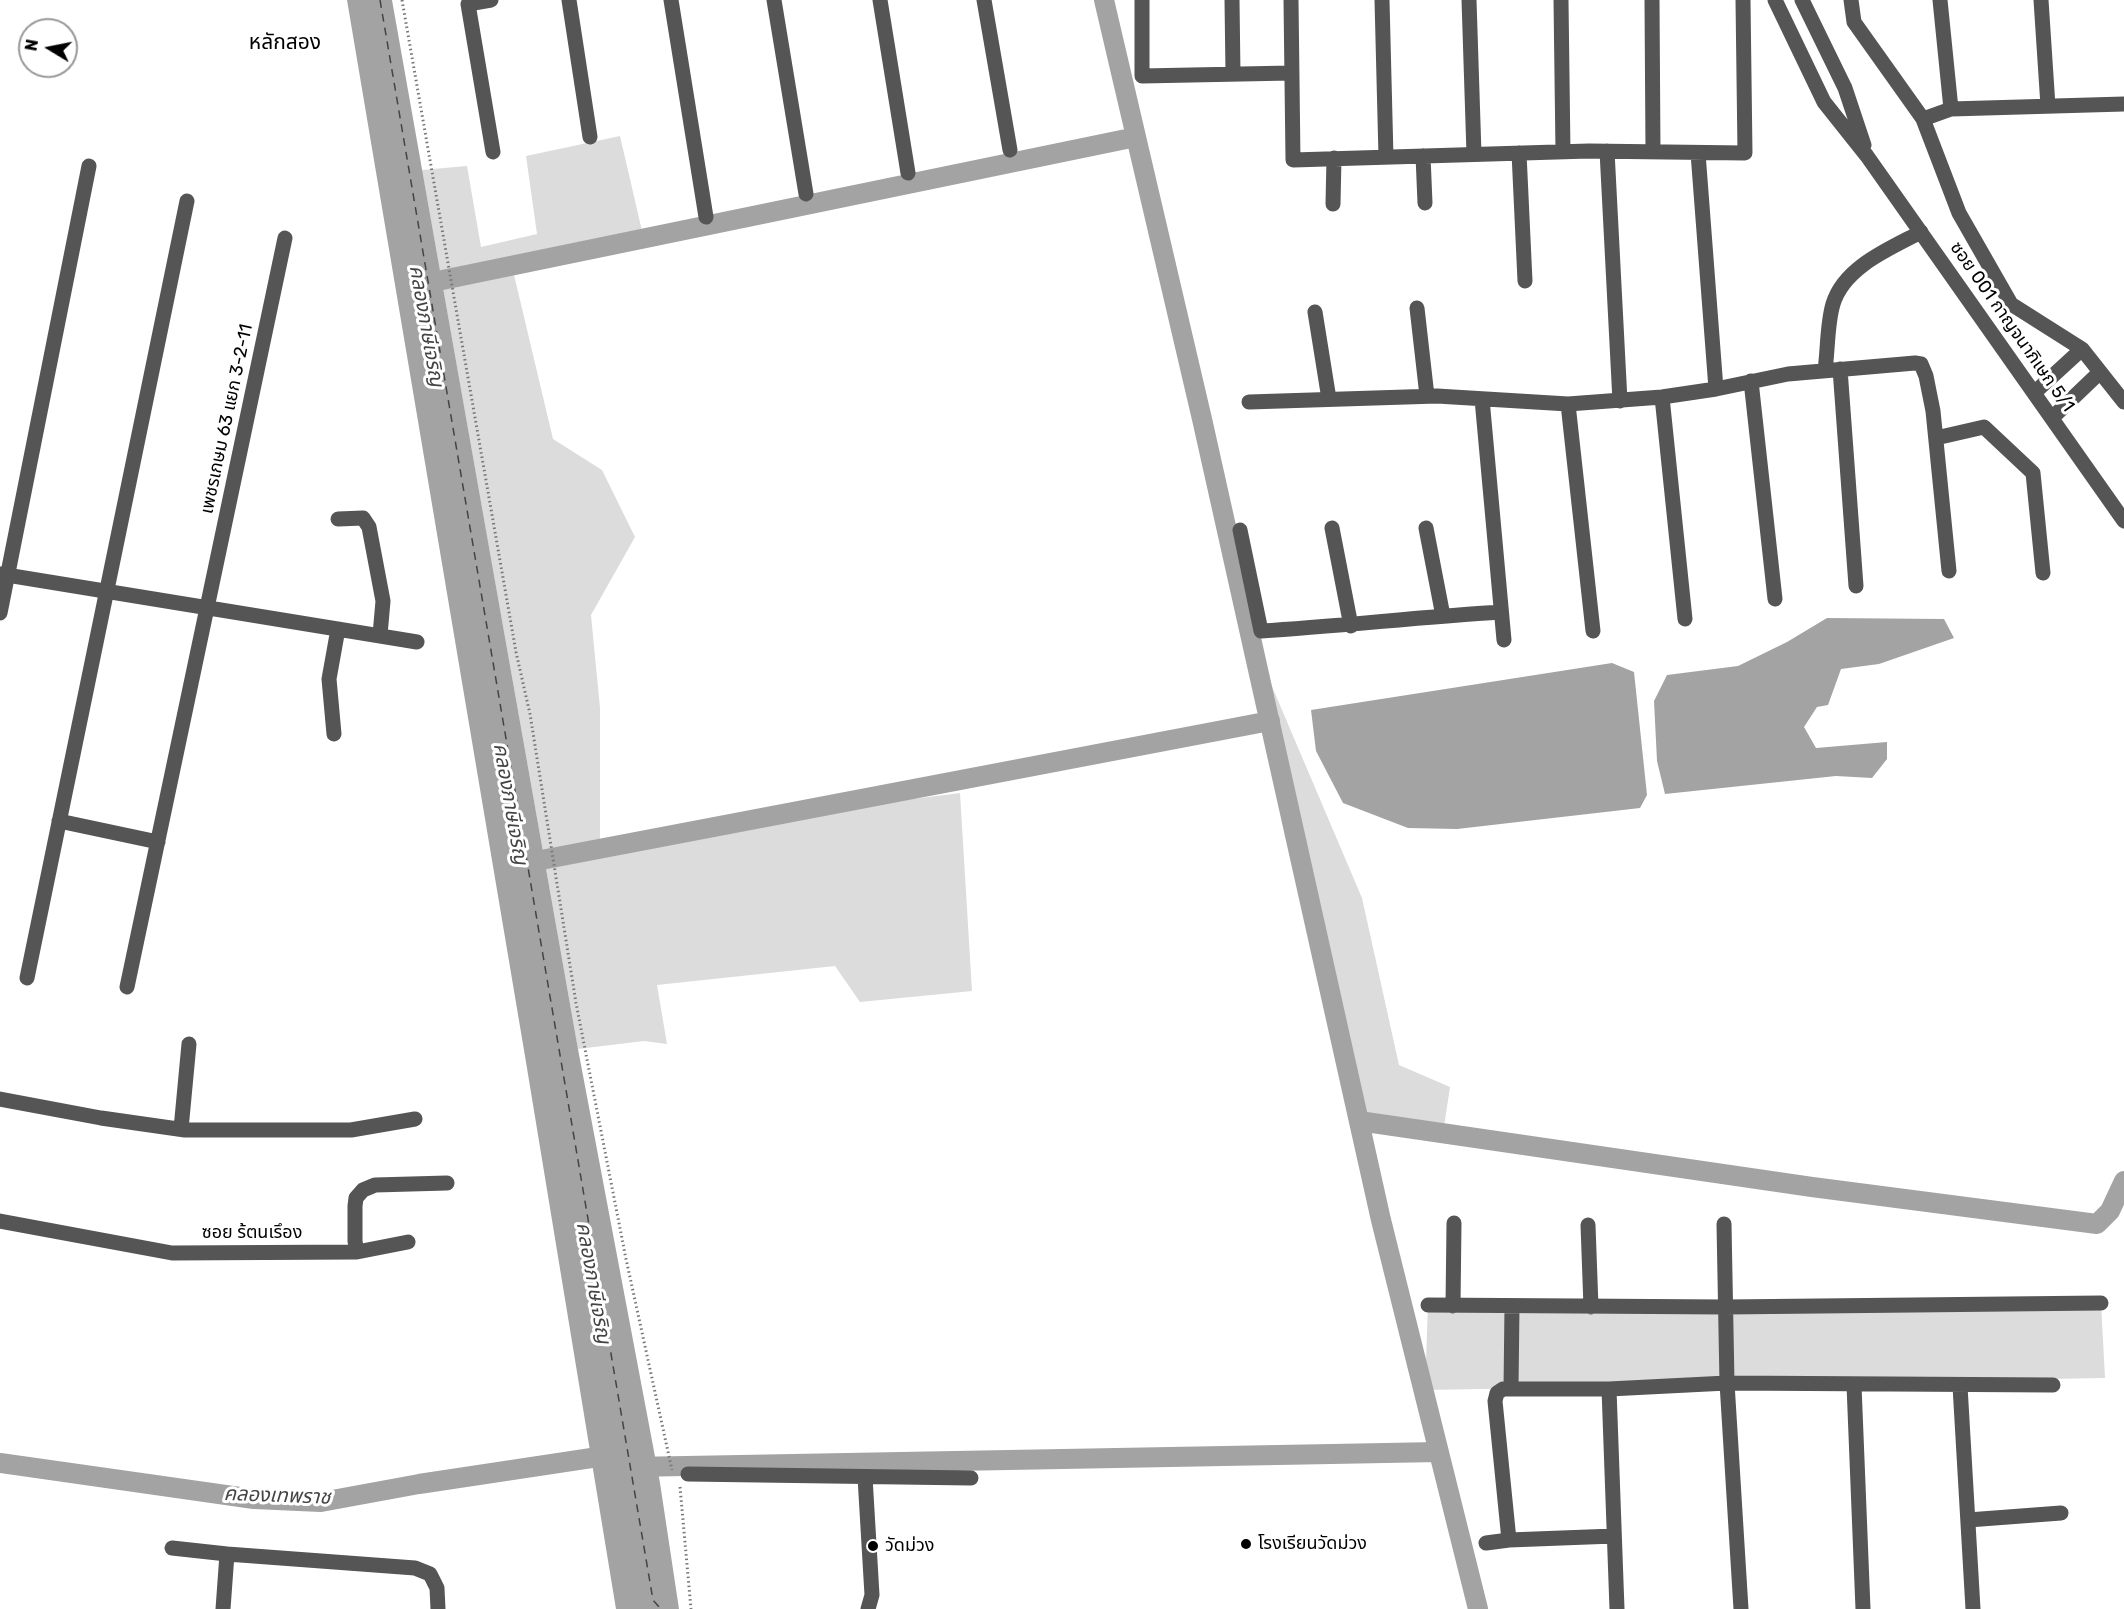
<!DOCTYPE html>
<html>
<head>
<meta charset="utf-8">
<style>
  body { margin:0 }
  #map { position:relative; width:2124px; height:1609px; overflow:hidden; background:#fff; font-family:Rubik,sans-serif }
  canvas { display:block }
  .north { position:absolute; left:18px; top:18px; width:60px; height:60px; box-sizing:border-box; background:#fff; border:2px solid #999; border-radius:50%; rotate:280deg; font-size:16px; font-weight:700; line-height:24px; text-align:center; color:#000 }
  .north::after { content:''; display:block; margin:auto; width:21px; height:27px; background:#000; clip-path:polygon(50% 0,100% 100%,50% 72%,0 100%) }
</style>
</head>
<body>
<div id="map">
<canvas width="2124" height="1609"></canvas>
<div class="north">N</div>
</div>
<script>
const c = document.querySelector('canvas').getContext('2d');
c.lineJoin = 'round';
function fillPath(path, color) { c.fillStyle = color; c.fill(path, 'evenodd'); }
function strokePath(path, color, width, dash) { c.strokeStyle = color; c.lineWidth = width; c.lineCap = dash ? 'butt' : 'round'; c.setLineDash(dash || []); c.stroke(path); }
function label(font, color, halo, rows, align = 'center') {
  c.font = font + ' Rubik,"Noto Sans Thai",sans-serif'; c.lineWidth = 6; c.setLineDash([]); c.textBaseline = 'middle'; c.strokeStyle = halo; c.fillStyle = color; for (const [text, x, y, turn = 0] of rows) {
    c.save(); c.translate(x, y); c.rotate((+turn || 0) * Math.PI / 180); c.textAlign = isNaN(turn) ? turn : align; if (halo) c.strokeText(text, 0, 0); c.fillText(text, 0, 0); c.restore();
  }
}
fillPath(new Path2D(`
  M620 136 642 231 510 258 553 439 602 470 635 537 591 615 600 708V839L960 793 972 991 860 1002 835 966 657 985 667 1044 644 1041 578 1049 422 170 467 166 481 247 537 234 526 156Z
  M1265 670 1362 898 1399 1065 1450 1087 1442 1140 1355 1127 1262 729Z
  M2101 1303 2105 1378 1425 1390 1428 1305Z`), '#dcdcdc');
fillPath(new Path2D(`
  M347 0H392L578 1049 660 1483 679 1609H616L525 1056Z
  M1827 618 1944 619 1954 638 1879 664 1841 669 1828 705 1817 707 1804 727 1816 748 1887 742V759L1872 778 1836 776 1665 794 1657 761 1654 701 1667 675 1738 666 1787 642Z
  M1612 663 1634 672 1647 795 1640 808 1457 829 1408 828 1343 803 1316 751 1311 710Z`), '#a3a3a3');
strokePath(new Path2D(`
  M1104 0 1202 419 1381 1220 1478 1609
  M418 285 1136 137
  M520 864 1270 721
  M1359 1121 1812 1187 2097 1224 2110 1211 2124 1181
  M0 1463 254 1499 321 1502 419 1484 618 1454
  M632 1467 1439 1452`), '#a3a3a3', 20);
strokePath(new Path2D(`
  M380 0 653 1600 661 1609`), '#444', 1.5, [8, 6]);
strokePath(new Path2D(`
  M402 0 516 652 530 714 576 1003 626 1259 672 1470
  M680 1487 691 1609`), '#777', 3, [1.5, 3]);
strokePath(new Path2D(`
  M491 0 468 4 493 152
  M569 0 590 137
  M671 0 706 217
  M774 0 806 194
  M880 0 908 173
  M984 0 1010 150
  M1142 0V76L1291 73
  M1232 0 1233 74
  M1291 0 1293 160 1589 151 1745 153 1743 0
  M1382 0 1386 157
  M1469 0 1474 154
  M1561 0 1563 152
  M1652 0 1653 152
  M1775 0 1824 102 1867 156 2124 521
  M1802 0 1845 88 1864 145
  M1851 0 1854 22 1923 119 1959 213 2011 304 2082 349 2124 402
  M1940 0 1951 109
  M2041 0 2048 106
  M1923 119 1951 109 2124 104
  M1607 151 1620 401
  M1519 153 1525 281
  M1698 153 1716 389
  M1423 156 1425 203
  M1333 204 1334 158
  M1417 308 1427 396
  M1315 312 1329 399
  M1840 369 1856 586
  M1825 370C1828 349 1827 324 1833 304 1844 267 1889 249 1921 232
  M1751 381 1775 599
  M2034 393 2082 349
  M1662 397 1685 619
  M1482 399 1504 640
  M1249 402 1437 396 1568 404 1662 397 1716 389 1788 374 1915 363 1921 364 1926 376 1933 411 1949 571
  M1568 404 1593 631
  M2052 418 2099 373
  M1936 438 1984 427 2033 473 2043 573
  M338 519 363 518 369 527 383 601 380 635
  M1332 528 1351 626
  M1426 528 1443 616
  M1240 530 1261 631C1341 626 1420 617 1501 612
  M0 574 417 642
  M0 613 89 166
  M334 734 329 679 338 629
  M59 821 158 842
  M27 978 187 201
  M127 987 285 238
  M0 1099 101 1118 185 1130H351L415 1119
  M181 1129 189 1044
  M0 1221 172 1253 357 1252 355 1241V1206L356 1198 363 1190 375 1185 447 1183
  M1724 1224 1727 1383 1741 1609
  M1588 1225 1591 1307
  M357 1252 408 1242
  M1428 1305 1725 1307 2101 1303
  M1453 1306 1454 1223
  M1854 1385 1863 1609
  M1960 1386 1973 1609
  M1511 1389 1512 1306
  M1609 1389 1617 1609
  M688 1474 971 1478
  M865 1477 872 1595 868 1609
  M1968 1520 2061 1513
  M1509 1540 1495 1401 1497 1393 1503 1389H1609L1727 1383 2053 1385
  M1486 1543 1509 1540 1614 1536
  M172 1548 227 1554
  M223 1609 227 1554 415 1568 430 1574 437 1588 438 1609`), '#555', 15);
for (const [x, y, r, color] of [
  [1246,1544,6,"#000"],
  [873,1546,6,"#000"]
]) { const dot = new Path2D(); dot.arc(x, y, r, 0, 2 * Math.PI); c.fillStyle = color; c.fill(dot); strokePath(dot, '#fff', 2); }
label('18px', '#000', '#fff', [
  ["ซอย 001 กาญจนาภิเษก 5/1",2012,327,55],
  ["เพชรเกษม 63 แยก 3-2-11",227,419,-78],
  ["ซอย ร้ตนเรึอง",252,1233]
]);
label('18px', '#000', '#fff', [
  ["โรงเรียนวัดม่วง",1258,1544],
  ["วัดม่วง",885,1546]
], 'left');
label('italic 20px', '#444', '#fff', [
  ["คลองภาษีเจริญ",426,326,80],
  ["คลองภาษีเจริญ",510,804,80],
  ["คลองภาษีเจริญ",593,1283,80],
  ["คลองเทพราช",277,1496,2]
]);
label('21px', '#000', '#fff', [
  ["หลักสอง",285,43]
]);
</script>
</body>
</html>
